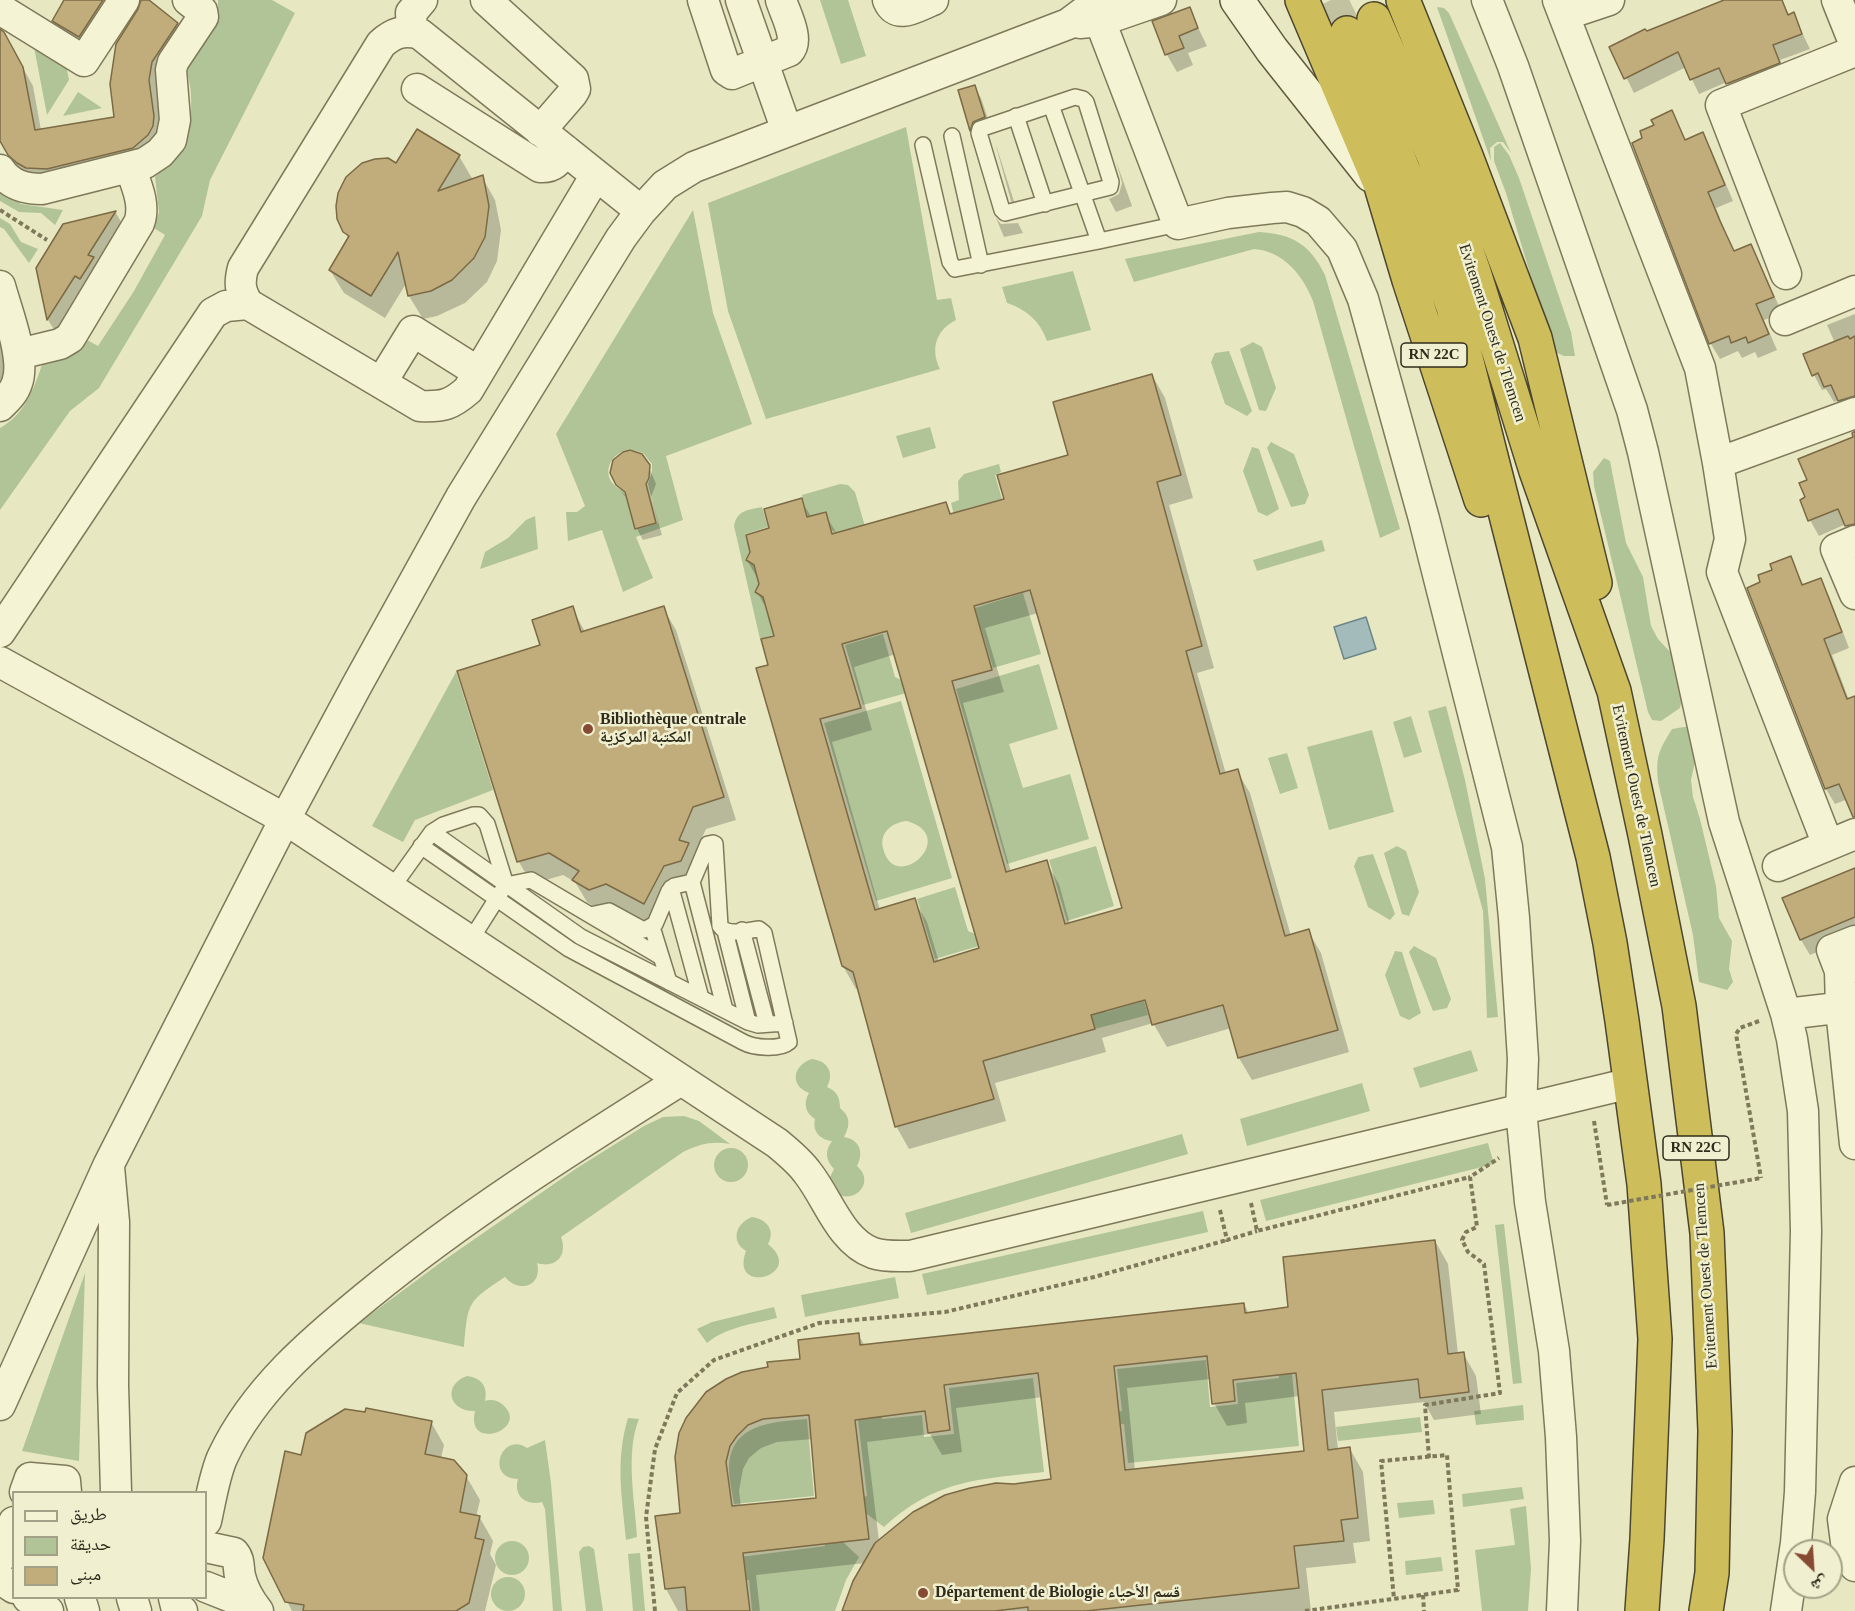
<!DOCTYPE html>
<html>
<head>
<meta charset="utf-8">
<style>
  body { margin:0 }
  #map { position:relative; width:1855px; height:1611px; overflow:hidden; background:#e7e7c1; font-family:"Times New Roman","Noto Naskh Arabic",serif }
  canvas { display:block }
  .legend { position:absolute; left:12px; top:1491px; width:195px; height:108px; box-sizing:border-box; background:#f0f0d0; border:2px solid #a3a288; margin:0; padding:8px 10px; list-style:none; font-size:18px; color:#302c1d }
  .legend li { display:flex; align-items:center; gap:12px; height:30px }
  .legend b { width:30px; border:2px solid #a3a288 }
  .north { position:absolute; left:1783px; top:1539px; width:60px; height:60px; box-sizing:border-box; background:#f0f0d0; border:2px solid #a3a288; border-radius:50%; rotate:155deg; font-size:16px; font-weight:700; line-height:24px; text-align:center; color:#302c1d }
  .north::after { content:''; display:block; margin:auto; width:21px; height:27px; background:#864b32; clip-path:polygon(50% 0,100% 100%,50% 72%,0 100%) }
</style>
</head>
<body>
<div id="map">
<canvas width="1855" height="1611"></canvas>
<ul class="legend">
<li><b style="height:8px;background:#f4f3d3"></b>طريق</li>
<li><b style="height:16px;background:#b1c497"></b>حديقة</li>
<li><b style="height:16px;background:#c1ad7c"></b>مبنى</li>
</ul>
<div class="north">ش</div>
</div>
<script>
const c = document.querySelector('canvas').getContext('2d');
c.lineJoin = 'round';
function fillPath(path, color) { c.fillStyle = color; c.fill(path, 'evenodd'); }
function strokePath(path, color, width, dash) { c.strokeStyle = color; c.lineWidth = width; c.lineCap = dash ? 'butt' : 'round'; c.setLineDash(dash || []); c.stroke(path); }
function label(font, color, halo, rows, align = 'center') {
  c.font = font + ' "Times New Roman","Noto Naskh Arabic",serif'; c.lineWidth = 5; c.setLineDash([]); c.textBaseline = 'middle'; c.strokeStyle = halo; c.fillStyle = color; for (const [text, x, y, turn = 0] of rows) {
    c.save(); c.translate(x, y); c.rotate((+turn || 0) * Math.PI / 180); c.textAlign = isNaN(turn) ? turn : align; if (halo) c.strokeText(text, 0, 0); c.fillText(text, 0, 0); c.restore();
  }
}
fillPath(new Path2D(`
  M218 0H272L295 13 210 180 202 216 99 388 70 411 0 510V428C25 414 33 390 42 365 58 360 76 353 87 340L98 346 134 291 165 235 154 228 159 212 155 177C181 148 193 136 191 95 191 86 187 76 187 67 188 61 213 19 218 10Z
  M820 0H848L866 56 841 64Z
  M1437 7 1444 8 1449 13 1511 153 1503 142H1497L1490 148 1491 161Z
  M34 47 66 65 69 80 47 115Z
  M78 92 102 108 63 116Z
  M906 127 937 300 951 298 956 320C936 330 930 349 940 369L766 419 728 311 708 203Z
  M1500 143 1509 155 1519 178 1571 332 1575 356H1564L1553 351 1506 193 1494 161V147Z
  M0 191 21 204 63 210 55 225 41 213 19 212 0 201Z
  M693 210 713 313 752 424 666 456 683 520 636 537 653 578 623 592 602 530 568 541 566 512H577L585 506 556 434ZM630 449 643 453 652 464V472L648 484 658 523 635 530 624 491C599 481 606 454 630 449Z
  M0 218 10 224 21 242 38 249 29 263 4 229 0 227Z
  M1259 232C1292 234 1310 244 1325 275L1400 529 1380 538 1313 301C1303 276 1284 251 1254 249L1134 282 1125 259Z
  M1073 271 1091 330 1047 341C1040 321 1026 309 1007 303L1002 287Z
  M1253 342 1262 347 1276 388 1266 411 1259 410 1240 349Z
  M1229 351 1252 411 1247 416 1225 404 1211 362 1215 353Z
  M930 427 936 448 903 458 896 436Z
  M1271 442 1294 454 1309 495 1305 504 1291 507 1267 448Z
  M1252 447 1259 449 1279 509 1267 516 1258 512 1243 471Z
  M1604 458 1610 461 1626 543 1643 577 1651 626 1658 639 1671 653 1680 669 1685 686 1680 708 1661 721 1652 720 1648 712 1594 486 1593 472Z
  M999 464 1001 472 995 475 1002 499 965 509 983 574 965 561 951 503 959 500 958 481 964 474Z
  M840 484 848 485 855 492 887 602 840 536 832 530 826 511 808 517 802 495Z
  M762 507 768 527 745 534 750 551 745 560 754 566 759 584 754 592 763 598 768 616 791 610 797 628 760 639 734 526C737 510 748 510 762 507Z
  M535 516 538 549 480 569 485 552 508 538 526 520Z
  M1322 540 1325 551 1257 571 1253 560Z
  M1023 593 1041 654 993 668 975 608Z
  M883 634 895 677 908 683 910 692 863 705 845 645Z
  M1039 664 1058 729 1009 744 1023 788 1070 774 1089 839 1007 864 956 689Z
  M456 672 493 790 415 820 403 842 372 826Z
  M901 701 952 878 876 901 824 723ZM907 821C961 837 894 896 883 848 879 832 893 822 907 821Z
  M1446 706 1465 780 1485 879 1498 1017 1487 1018 1483 911 1428 711Z
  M1411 716 1422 752 1404 758 1393 722Z
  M1690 726 1700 738 1691 780 1693 797 1700 819 1716 886 1719 918 1732 941 1729 969 1733 982 1727 990 1699 982 1693 935 1658 782C1656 756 1658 752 1672 729Z
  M1372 730 1394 812 1329 830 1307 747Z
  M1287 753 1298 788 1280 794 1268 758Z
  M1096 846 1114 906 1067 921 1049 860Z
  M1397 846 1406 851 1419 892 1409 916 1402 914 1384 853Z
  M1373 854 1395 914 1390 920 1368 907 1354 866 1358 857Z
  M955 887 968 931 980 936 982 945 935 959 917 899Z
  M1414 946 1436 958 1451 999 1447 1008 1433 1011 1409 952Z
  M1088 947 1106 1012 1144 1001 1148 1015 1095 1029 1078 970Z
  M1395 951 1402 952 1421 1013 1409 1020 1400 1016 1385 975Z
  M1471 1050 1478 1071 1420 1088 1413 1068Z
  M812 1059C827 1061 835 1072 827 1087 837 1091 840 1098 840 1108 851 1117 850 1126 844 1137 860 1140 864 1152 857 1166 875 1181 857 1204 836 1194L829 1179 834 1169C826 1160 824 1152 832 1141 820 1140 812 1131 815 1119 805 1113 803 1103 809 1093 789 1085 793 1065 812 1059Z
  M1362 1083 1370 1111 1247 1146 1240 1119Z
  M684 1116 699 1121 730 1144C712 1141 700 1144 683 1152L561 1237C568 1255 556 1269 537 1263 543 1286 519 1294 505 1277 467 1302 468 1302 464 1347L359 1323 440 1263 577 1168 644 1126 663 1117Z
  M1182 1134 1188 1154 911 1233 905 1213Z
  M1488 1143 1494 1164 1266 1221 1260 1200Z
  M714 1165a17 17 0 1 1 34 0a17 17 0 1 1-34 0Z
  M1203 1211 1208 1232 927 1295 922 1274Z
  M752 1217C766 1219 776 1230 768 1244 807 1275 729 1297 746 1251 730 1241 736 1223 752 1217Z
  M1504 1224 1522 1383 1513 1384 1495 1225Z
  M85 1273 79 1461 22 1451Z
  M895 1277 899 1298 805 1317 801 1295Z
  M774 1307 777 1318C753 1324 726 1327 707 1343L697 1329 712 1322Z
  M1289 1343 1299 1446 1128 1463 1124 1424 1114 1425 1113 1413 1122 1411 1117 1369 1206 1360 1210 1407 1238 1404 1236 1383 1279 1378 1275 1345Z
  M467 1376C482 1378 488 1387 485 1401 491 1399 498 1400 503 1405 531 1429 465 1453 475 1411 449 1412 442 1385 467 1376Z
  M1033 1378 1044 1472C979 1479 935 1480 884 1527L851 1502V1498L867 1496 857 1412 881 1410 882 1419 922 1415 924 1437 954 1434 949 1388Z
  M1523 1405 1524 1420 1476 1425 1474 1411Z
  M1420 1417 1422 1432 1338 1441 1336 1427Z
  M628 1418 639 1419C625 1453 635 1501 637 1537L626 1540C622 1497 615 1461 628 1418Z
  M807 1419 814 1496 734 1504C732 1492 729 1479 729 1467 731 1423 773 1422 807 1419Z
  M545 1440 551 1483 562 1611H553L545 1509 542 1502C527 1506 513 1497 518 1479 485 1479 501 1431 527 1448Z
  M1522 1487 1524 1499 1463 1507 1462 1494Z
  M1433 1500 1435 1514 1399 1518 1397 1503Z
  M1526 1506 1531 1569 1528 1611H1482L1475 1550 1515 1545 1510 1509Z
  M824 1529H829L859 1557 846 1580 835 1611H752L749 1580 718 1583 740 1557 825 1546Z
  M495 1558a17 17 0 1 1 34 0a17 17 0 1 1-34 0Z
  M589 1546 594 1549 603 1611H586L579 1552 583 1547Z
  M640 1553 645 1611H633L628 1554Z
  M1441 1557 1443 1571 1406 1575 1405 1561Z
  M491 1594a17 17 0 1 1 34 0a17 17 0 1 1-34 0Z`), '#b1c497');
const water = new Path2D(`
  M1366 617 1376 649 1344 659 1334 627Z`);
fillPath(water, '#a3bbbb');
strokePath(water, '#6c8687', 1.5);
fillPath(new Path2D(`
  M66 0H131L92 60 67 44 53 21Z
  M1728 0H1775L1782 2 1790 16 1793 14 1810 49 1780 60 1787 78 1736 98 1727 82 1699 94 1686 67 1634 93 1611 47Z
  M1189 9 1207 46 1188 53 1193 65 1177 72 1167 55 1154 22Z
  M177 24 187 41 161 80 158 99 164 134 162 143 38 185 15 166 4 148 0 130V31L4 34 33 86 41 130 116 118 111 84Z
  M974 86 981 98 991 128 976 140 971 130 960 91Z
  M1672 112 1686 141 1702 134 1711 149 1733 201 1716 208 1728 238 1735 253 1751 246 1759 261 1782 313 1764 320 1777 350 1758 358 1755 352 1742 358 1738 351 1720 359 1711 344 1634 144 1644 139Z
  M996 146 997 148 1017 211 1011 201Z
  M459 156 473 180 482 177 495 200 501 230 497 261 487 282 465 303 437 316 423 319 409 296 407 282 385 318 344 293 330 270 349 239 344 232 397 165Z
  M1116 161 1132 206 1116 212 1109 199 1119 194 1122 183Z
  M116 213 124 227 57 334 48 320 38 268 64 225Z
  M996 218 1001 224 1018 223 1023 233 1004 237Z
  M1855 314V414L1848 416 1839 400 1834 402 1826 389 1822 390 1814 375 1835 343 1827 325Z
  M0 336 9 370 0 404Z
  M1152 375 1165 398 1193 498 1169 505 1214 668 1197 673 1226 774 1237 771 1250 793 1291 936 1308 931 1321 953 1349 1052 1252 1080 1239 1058 1231 1028 1167 1047 1153 1023 1102 1038 1106 1052 995 1083 1006 1121 909 1149 896 1126 860 990 856 989 843 966 770 666 775 637 769 613 757 592 760 583 747 560 771 529 801 500 812 518 825 514 837 534 945 503 952 515 1006 500 1070 456ZM1038 613 1123 909 1070 924 1059 884 1046 862 1011 872 963 703 1004 692 985 628ZM896 654 981 949 939 962 927 922 914 900 880 910 832 742 872 730 854 667Z
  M1855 438V540L1846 524 1819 536 1810 520 1807 498 1809 481Z
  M646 460 656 484 651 497 662 535 643 540 637 529 629 500 620 491 630 498Z
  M1790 557 1804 586 1820 580 1829 596 1849 648 1832 655 1849 700 1855 698V804L1848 799 1835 804 1826 789 1762 583Z
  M572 608 585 632 663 608 676 630 736 820 706 829 694 855 701 867 677 889 657 926 620 907 603 912 587 902 575 882 563 875 532 884 519 862 459 672 542 646Z
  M1855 870V936L1810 955 1801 940 1784 899Z
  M1435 1241 1448 1264 1458 1354 1463 1353 1476 1376 1481 1414 1434 1420 1424 1402 1334 1412 1338 1450 1350 1449 1363 1472 1370 1541 1353 1543 1356 1563 1306 1568 1311 1611H843L865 1563 756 1575 760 1611H678L666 1589 657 1517 682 1515 676 1465 802 1360 858 1334 865 1346 1244 1304 1249 1314 1290 1309ZM1211 1379 1214 1403 1227 1426 1247 1423 1245 1403 1300 1396 1306 1452 1135 1471 1127 1388ZM1043 1397 1053 1480 879 1541 867 1442 930 1434 942 1455 962 1452 956 1408ZM813 1439 818 1500 741 1507 739 1491 743 1469 749 1458 761 1448 777 1442Z
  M431 1422 444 1445 441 1458 466 1476 480 1500 476 1517 480 1518 493 1541 490 1554 496 1565 485 1611H292L287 1601 302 1457Z`), '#0003');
const building = new Path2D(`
  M64 0H103L79 37 52 21Z
  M141 0H149L178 23 152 62 149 80 154 116 153 126 148 135 133 148 47 169 26 168 17 163 8 155 0 141V29L4 32 23 67 35 130 114 117 110 84 116 44 138 9Z
  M1724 0H1782L1788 15 1794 12 1802 34 1773 45 1780 63 1726 84 1719 68 1690 80 1678 52 1624 79 1609 47 1645 29 1647 31Z
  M1190 7 1198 28 1179 36 1184 48 1165 55 1152 21Z
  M975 85 985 117 973 122 970 131 958 90Z
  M1672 110 1685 140 1703 132 1725 185 1708 192 1720 221 1734 251 1751 244 1774 297 1756 304 1769 334 1748 343 1746 337 1731 343 1729 336 1709 344 1632 143 1642 138 1640 131 1654 125 1651 120Z
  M417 129 460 155 438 191 483 175 489 206 485 237 474 258 452 280 431 291 408 296 398 252 371 296 329 270 349 236 343 232 337 219 336 206 338 193 346 177 362 163 375 159 388 158 396 163Z
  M116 211 88 255 94 257 80 279 75 276 47 320 36 268 63 224Z
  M1848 336 1850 339 1855 336V396L1838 401 1831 385 1824 387 1818 373 1812 376 1803 354Z
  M1152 374 1181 475 1157 482 1202 646 1186 651 1220 774 1238 769 1285 936 1309 929 1338 1030 1238 1058 1223 1005 1152 1025 1145 1000 1091 1015 1095 1029 983 1061 994 1099 895 1127 853 972 842 966 756 668 768 665 761 639 774 636 763 597 755 592 759 584 754 565 746 560 750 552 746 535 769 528 764 509 802 498 807 517 826 512 832 534 946 502 950 514 1004 499 997 475 1068 455 1053 402ZM1030 590 1122 908 1065 924 1047 860 1006 872 952 681 992 670 974 606ZM887 631 979 948 934 962 915 898 875 910 820 719 861 708 842 644Z
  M1855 431V524L1845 526 1838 509 1808 521 1800 500 1805 497 1799 483 1807 480 1798 459 1853 437 1852 433Z
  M630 450 642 454 650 465 649 478 646 484 656 523 635 529 625 492 616 485 610 473 613 460 623 452Z
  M1791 556 1802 585 1821 578 1842 632 1824 639 1847 699 1855 696V817H1853L1839 784 1825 789 1747 588 1760 582 1758 575 1772 570 1770 564Z
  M573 606 581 632 664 606 724 797 693 807 679 840 689 843 681 861 664 866 644 904 606 884 589 890 572 880 579 871 549 853 517 862 457 671 540 645 532 620Z
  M1855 868V917L1800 940 1782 898Z
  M1435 1240 1448 1354 1464 1352 1469 1392 1420 1398 1418 1379 1322 1390 1328 1450 1350 1447 1358 1518 1341 1520 1344 1541 1294 1546 1299 1588 1086 1611H1028V1607L995 1611H842L853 1581 875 1543 913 1512 945 1495 970 1488 996 1483 1014 1484 1051 1479 1038 1373 944 1385 950 1430 928 1433 925 1411 855 1420 869 1539 743 1553 750 1611H687L685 1587 665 1589 655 1516 680 1513 675 1457 679 1433 686 1418 706 1392 726 1379 742 1372 768 1367 767 1362 800 1359 798 1340 859 1333 860 1345 1244 1303 1245 1313 1288 1307 1283 1257ZM1207 1356 1212 1404 1235 1401 1233 1380 1296 1373 1304 1451 1125 1470 1114 1366ZM809 1415 816 1498 732 1506 726 1462 730 1446 737 1436 748 1425 763 1419Z
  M366 1408 432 1421 425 1454 454 1460 467 1475 460 1512 480 1516 475 1538 484 1540 469 1603 456 1611H303L304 1605 285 1602 263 1558 285 1451 301 1455 306 1433 345 1409 365 1412Z`);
fillPath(building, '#c1ad7c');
strokePath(building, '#7b6a44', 1.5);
strokePath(new Path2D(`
  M1331 0 1347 33`), '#c2c2a0', 33, [33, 16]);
const lane = new Path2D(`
  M1075 97 1083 99 1086 102 1111 182 1110 187 1005 213 1002 210 979 133 980 129Z
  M1051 105 1099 241
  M1016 116 1045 204
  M952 136 981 265
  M923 145 950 262 955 269 1099 241 1178 224
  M432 832 581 937 748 1022 758 1025 785 1023
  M692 882 725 1010
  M671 888 701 998
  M391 889 432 832 443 825 473 815H479L487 824 506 885 531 880 590 915 609 911 644 930 655 924 669 891 674 886 692 882 708 844 713 843 715 844 720 926C727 937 747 930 759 929L764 933 789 1042C780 1050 754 1048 743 1042L569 949 421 846
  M590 915 661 957
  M652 927 669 982
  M742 930 767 1024
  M725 931 748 1022
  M470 941 501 892`);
const street = new Path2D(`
  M486 0 573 79 575 89 572 94 540 131
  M703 0 726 70 732 74 789 51C800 40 785 13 781 0
  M741 0 787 131
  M888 0C897 21 917 6 933 0
  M1092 0 1178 224 1228 213 1272 208 1287 207 1303 212 1318 221 1342 249 1363 299 1424 519 1507 847 1514 918 1523 1059 1521 1110 1530 1202 1554 1351 1561 1437 1565 1541 1562 1611
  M1487 0 1513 66 1632 410 1643 452 1724 822 1786 1014 1792 1039 1803 1111 1806 1231 1800 1492 1796 1543 1786 1611
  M1558 0 1700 368 1718 463 1730 539 1722 572 1828 845
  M1837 0 1855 45
  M0 9 84 61 124 0
  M1564 15 1609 0
  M1080 23 1100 21 1161 0
  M412 32 411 13 422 0
  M417 89 540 167C554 168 558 161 565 150
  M0 170C10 185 25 189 42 189L145 163 160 153 171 140 175 120 171 70 173 62 203 17 202 11 188 0
  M596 175 468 390C451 405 443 407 420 406L248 304C240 291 239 283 243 268L381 44C393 33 404 29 420 34L641 211
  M1786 274 1721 105 1855 51
  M0 286C7 312 26 359 17 383 14 393 7 399 0 406
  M1785 320 1855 291
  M19 354 60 344 70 338 139 223C146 205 136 184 130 167
  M381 383 413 331 478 372
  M1718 463 1855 413
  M1855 541 1836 549 1855 594
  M0 632 213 313 226 306 248 304
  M0 662 285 819 777 1143C788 1152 799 1161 807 1172 828 1198 840 1241 873 1253 885 1257 898 1256 910 1256L1631 1083
  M1778 866 1855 834
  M1855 967 1840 971 1841 1009 1855 1144
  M1840 971 1832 950 1855 941
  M1786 1014 1855 1006
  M109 1167 114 1222 113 1385 116 1492
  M0 1405 109 1164 285 819 357 685 461 497 621 238 641 211 665 185 694 167 1068 24 1100 0
  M1855 1482 1843 1519 1846 1542 1855 1566
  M25 1492 30 1478 65 1481 66 1492
  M206 1521C210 1503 215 1472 223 1456 254 1390 312 1341 367 1296 466 1215 573 1148 681 1080
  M206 1547 234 1553C240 1560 238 1567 240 1576 243 1589 250 1601 258 1611
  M0 1558 14 1522
  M0 1579 14 1588
  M206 1587 254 1606
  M28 1598 48 1611
  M80 1598 84 1611
  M132 1598 136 1611
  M174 1598 176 1606 182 1611`);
const secondary = new Path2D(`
  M1237 0 1272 50 1371 175`);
const highway = new Path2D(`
  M1302 0 1381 186 1409 280 1481 500
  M1403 0 1466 156 1535 338 1595 583
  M1374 19 1434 157 1474 272 1536 471 1614 691 1645 835 1679 1006 1707 1233 1715 1431 1712 1573 1706 1611
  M1347 33 1405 174 1453 307 1593 857 1610 943 1622 1021 1644 1184 1655 1339 1647 1539 1642 1611`);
strokePath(lane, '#7f795b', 18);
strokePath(street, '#7f795b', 33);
strokePath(secondary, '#615a3e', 36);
strokePath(highway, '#4d462f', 36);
strokePath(new Path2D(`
  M0 210 47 240
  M1759 1021 1740 1028 1736 1034 1761 1178
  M1594 1121 1607 1205
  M1251 1203 1257 1231 1470 1177
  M1220 1210 1227 1240 1257 1231
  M1429 1458 1425 1405 1500 1393 1484 1264 1468 1252 1462 1240 1466 1232 1477 1227 1470 1177 1499 1158
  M1423 1595 1424 1611
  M655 1611 646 1517 655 1449 677 1393 714 1360 819 1323 945 1312 1094 1277 1227 1240
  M1305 1611 1458 1590 1447 1455 1381 1461 1394 1599`), '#7f795b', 4, [4.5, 3]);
strokePath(lane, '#f4f3d3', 15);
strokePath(street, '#f4f3d3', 30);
strokePath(secondary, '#f4f3d3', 33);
strokePath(highway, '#cebd5b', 33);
strokePath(new Path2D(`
  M1607 1205 1761 1178`), '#7f795b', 4, [4.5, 3]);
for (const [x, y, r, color] of [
  [588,729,6,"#864b32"],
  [923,1593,6,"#864b32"]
]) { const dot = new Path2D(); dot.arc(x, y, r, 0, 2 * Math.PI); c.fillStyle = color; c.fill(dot); strokePath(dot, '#f0f0d0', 2); }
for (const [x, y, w] of [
  [1434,355,66],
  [1696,1148,66]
]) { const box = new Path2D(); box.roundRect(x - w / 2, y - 12, w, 24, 4.5); c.fillStyle = '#f0f0d0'; c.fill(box); strokePath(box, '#302c1d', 1.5); }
label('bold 15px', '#302c1d', null, [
  ["RN 22C",1434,355],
  ["RN 22C",1696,1148]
]);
label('16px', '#302c1d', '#f0f0d0', [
  ["Evitement Ouest de Tlemcen",1492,333,72],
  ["Evitement Ouest de Tlemcen",1636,796,78],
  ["Evitement Ouest de Tlemcen",1706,1276,-94]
]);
label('bold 16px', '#302c1d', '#f0f0d0', [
  ["Bibliothèque centrale",600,720],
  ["المكتبة المركزية",600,738],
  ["Département de Biologie قسم الأحياء",935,1593]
], 'left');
</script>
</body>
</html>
